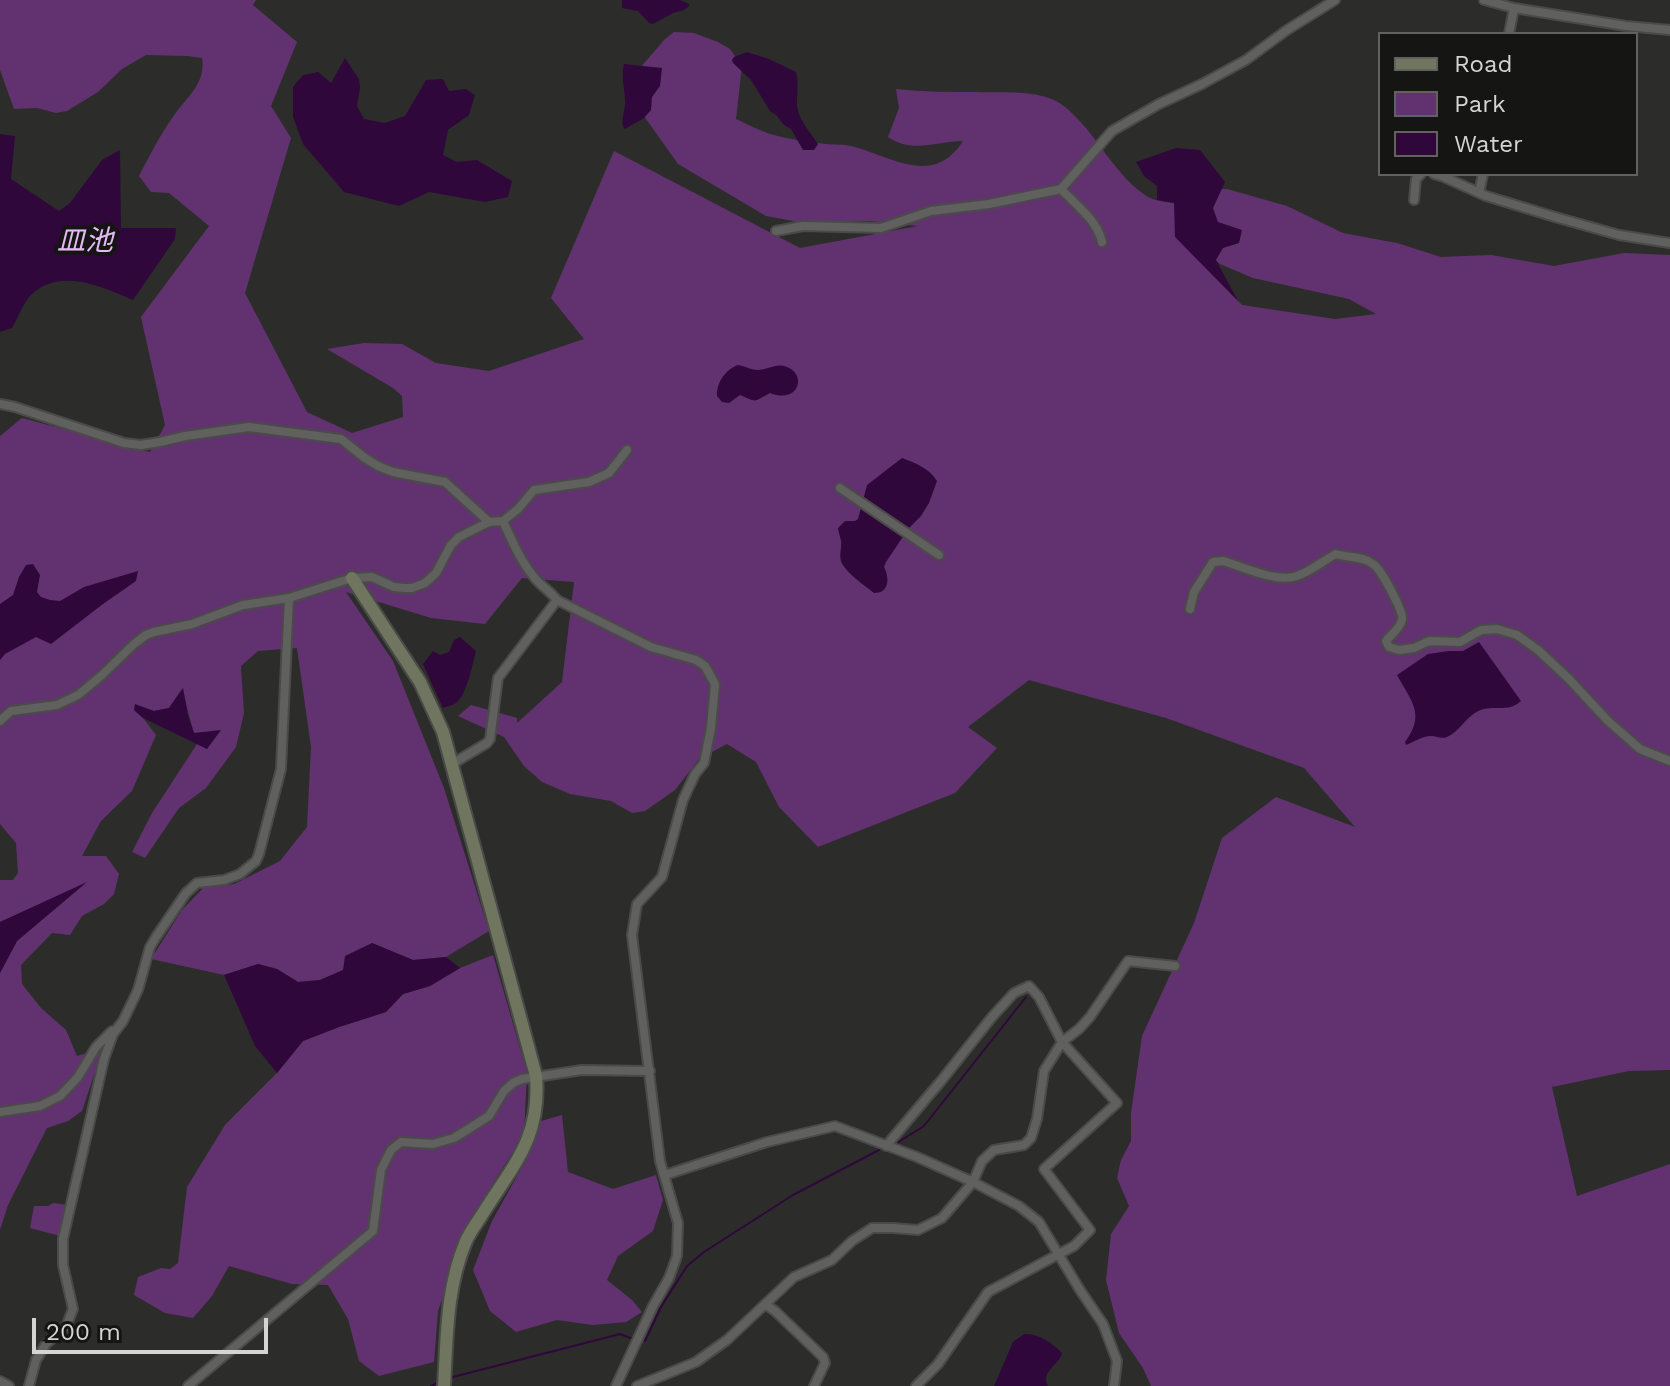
<!DOCTYPE html>
<html>
<head>
<meta charset="utf-8">
<style>
  body { margin:0 }
  #map { position:relative; width:1670px; height:1386px; overflow:hidden; background:#2c2d2a; font-family:"Work Sans",sans-serif }
  canvas { display:block }
  .legend { position:absolute; left:1378px; top:32px; width:260px; height:144px; box-sizing:border-box; background:#151514; border:2px solid #616260; margin:0; padding:10px 14px; list-style:none; font-size:24px; color:#d4d5d3 }
  .legend li { display:flex; align-items:center; gap:16px; height:40px }
  .legend b { width:40px; border:2px solid #616260 }
  .scale { position:absolute; left:32px; top:1318px; width:236px; height:36px; box-sizing:border-box; border:4px solid #d4d5d3; border-top:0; padding-left:10px; font-size:24px; line-height:28px; white-space:nowrap; color:#d4d5d3; -webkit-text-stroke:6px #151514; paint-order:stroke }
</style>
</head>
<body>
<div id="map">
<canvas width="1670" height="1386"></canvas>
<ul class="legend">
<li><b style="height:10px;background:#70755f"></b>Road</li>
<li><b style="height:22px;background:#623270"></b>Park</li>
<li><b style="height:22px;background:#30073b"></b>Water</li>
</ul>
<div class="scale">200 m</div>
</div>
<script>
const c = document.querySelector('canvas').getContext('2d');
c.lineJoin = 'round';
function fillPath(path, color) { c.fillStyle = color; c.fill(path, 'evenodd'); }
function strokePath(path, color, width, dash) { c.strokeStyle = color; c.lineWidth = width; c.lineCap = dash ? 'butt' : 'round'; c.setLineDash(dash || []); c.stroke(path); }
function label(font, color, halo, rows, align = 'center') {
  c.font = font + ' "Work Sans","Noto Sans JP",sans-serif'; c.lineWidth = 8; c.setLineDash([]); c.textBaseline = 'middle'; c.strokeStyle = halo; c.fillStyle = color; for (const [text, x, y, turn = 0] of rows) {
    c.save(); c.translate(x, y); c.rotate((+turn || 0) * Math.PI / 180); c.textAlign = isNaN(turn) ? turn : align; if (halo) c.strokeText(text, 0, 0); c.fillText(text, 0, 0); c.restore();
  }
}
fillPath(new Path2D(`
  M0 0H256L253 5 297 42 271 106 291 138 245 293 307 412 352 433 403 417 402 396 393 388 327 349 364 343 402 344 436 363 489 371 584 339 551 298 614 151 800 248 918 226 870 221 804 223 766 216 678 164 639 109 640 68 665 39 674 32 694 33 718 42 730 49 742 66 736 119C747 124 759 130 770 134 788 139 808 142 826 144 834 145 843 144 851 146 891 156 933 188 963 141 936 141 913 154 888 137L899 108 896 89C923 92 950 92 977 92 1002 93 1039 89 1061 104 1095 128 1115 179 1150 198 1157 201 1166 202 1174 203L1194 189H1227L1287 206 1343 233 1397 243 1441 257 1491 255 1554 266 1624 253 1670 255V1070L1629 1071 1552 1087 1577 1196 1670 1164V1386H1151L1143 1368 1119 1333 1106 1280 1111 1234 1129 1206 1117 1178 1121 1160 1131 1141V1113L1142 1036 1194 923 1222 838 1276 797 1355 827 1304 768 1166 718 1029 680 968 727 997 748 955 793 818 847 779 807 756 762 727 744 699 759 675 790 645 811 632 813 611 801 570 794 542 782 524 766 504 737 458 716 471 705 517 718V723L562 682 574 582 522 578 485 624 431 618 346 592 393 661 444 788 489 931 446 957 413 960 372 943 344 970 320 980 298 982 277 969 258 964 224 975 151 959 182 910 204 887 234 884 280 861 307 827 311 747 297 648 258 651 241 666 244 713 236 747 206 788 179 808 145 858 132 852 152 813 197 744 208 749 203 732 194 734 182 689 169 708 154 711 134 710 143 718 156 735 132 791 101 821 82 856H106L119 874 114 894 104 904 82 916 70 935 52 933 21 965 22 984 41 1008 66 1030 77 1056 103 1048 82 1111 68 1121 47 1128 8 1205 0 1230V973L17 941 84 884 0 922V880H13L18 873 16 843 0 824V436L22 418 150 452 165 425 141 317 209 226 169 193 151 192 139 176C150 155 161 133 175 114 188 96 206 83 202 58L188 56 146 55 122 69 98 92 67 111 56 113 37 108 14 109 0 70ZM1175 236H1186L1220 264 1253 278 1349 299 1376 314 1335 319 1242 305Z
  M493 955 527 1072 524 1134 470 1220 438 1311 434 1362 379 1376 359 1361 348 1319 328 1285 292 1284 229 1266 212 1296 193 1318 165 1313 134 1295 138 1277 161 1268 170 1269 178 1263 187 1187 225 1125 277 1073 303 1041 339 1027 386 1012 403 994 430 986 460 968Z
  M562 1115 568 1172 613 1189 656 1175 663 1200 653 1231 618 1256 607 1280 632 1300 642 1312 626 1322 593 1325 557 1320 516 1332 490 1311 473 1270 492 1221 526 1160 541 1121Z
  M53 1203 68 1205 60 1236 30 1228 34 1206H48Z`), '#623270');
fillPath(new Path2D(`
  M622 0H680L689 4V6L684 10 673 13 653 24 649 23 638 11 622 8Z
  M747 52 769 59 796 72C800 85 795 102 798 111 801 122 812 135 818 144L814 150H803L791 129 784 125 776 115 770 111 751 80 733 63 732 60 734 57Z
  M345 58 359 79 360 88 357 106 364 119 385 123 405 116 426 80 443 79 449 91 466 89 475 95 469 115 448 130 443 155 457 162 477 160 512 181 508 197 485 202 429 192 399 206 344 192 303 144 293 117V87L303 75 318 72 331 83Z
  M624 64 662 68 660 86 652 97 651 110 644 118 625 129 623 127C621 116 626 110 625 99 624 87 621 76 624 64Z
  M0 134 15 136 11 179 59 211 70 203 102 160 120 150 121 228H176L175 239 133 300C102 287 60 267 31 295 23 303 18 318 12 328L0 332Z
  M1176 148 1200 150 1225 182 1213 208 1218 222 1242 230 1239 243 1223 248 1216 260 1238 301 1175 237 1174 203 1157 200V186L1144 176 1136 162Z
  M738 365C745 366 751 370 758 370 766 370 775 364 784 366 808 372 800 405 770 393 752 403 757 402 740 395L729 403 722 402 717 396C716 383 726 369 738 365Z
  M902 458C916 463 930 469 937 481L929 503 921 516 908 529 886 562 884 567C890 579 889 593 874 593 865 586 844 571 841 561 839 554 842 548 841 541 841 540 838 530 838 528L845 521H855L858 519 867 485Z
  M33 564 40 575 37 592 41 597 50 600 60 601 84 587 138 571 136 581 103 604 51 644 36 637 5 654 0 660V604L13 595 19 577 26 565Z
  M460 637 476 651C472 666 467 694 456 703 452 706 447 706 443 708L423 664 433 651 440 655 449 652 454 640Z
  M1479 642 1521 701C1509 712 1498 706 1484 709 1468 713 1463 728 1449 736 1442 740 1438 736 1431 736 1422 736 1414 742 1406 745L1405 742C1426 714 1411 701 1397 675L1428 654 1449 651H1463Z
  M183 688 188 715 194 733 221 730 207 749 143 718 134 710 135 704 154 711 169 708Z
  M87 882 17 941 0 973V922Z
  M372 943 413 960 446 957 460 968 430 986 403 994 386 1012 339 1027 303 1041 277 1073 255 1046 224 975 258 964 277 969 298 982 320 980 343 970 345 956Z
  M1024 1334C1039 1333 1052 1343 1062 1353 1059 1366 1040 1371 1048 1386H994L1013 1342Z`), '#30073b');
strokePath(new Path2D(`
  M897 1143 924 1126 1026 997
  M645 1341 661 1307 687 1266 704 1252 793 1195 879 1150
  M449 1378 620 1334 633 1339
  M431 1386 440 1382`), '#30073b', 2);
const street = new Path2D(`
  M1484 0 1514 8 1626 26 1670 30
  M1509 34 1514 8
  M1434 174 1444 177 1486 196 1555 217 1619 235 1670 243
  M1061 189C1076 205 1097 220 1102 242
  M1479 193 1483 174
  M1414 200 1416 179 1421 174
  M776 231 803 226 881 228 931 211 989 204 1061 189 1112 131 1159 104 1202 84 1246 60 1287 30 1335 0
  M0 404 15 407 124 443 141 445 160 442 185 436 249 427 341 439 365 458 378 466 393 472 445 482 489 522
  M840 488 939 555
  M503 521C512 541 520 560 534 577 541 586 550 591 557 600L651 647 696 660 705 666 715 684 711 728 704 763 695 774 683 800 662 877 637 904 632 935 660 1161 678 1223 677 1256 669 1278 653 1306 616 1386
  M1190 609 1194 592 1213 562 1223 561C1243 567 1277 583 1297 576 1312 571 1322 561 1336 554 1348 558 1363 556 1373 564 1381 569 1404 612 1402 620 1400 628 1391 635 1386 641L1389 647 1399 650 1414 648 1429 641 1460 642 1481 630 1497 629 1517 635 1538 650 1569 679 1607 720 1640 749 1670 761
  M0 721 11 711 57 705 78 695 101 676 134 644 146 635 154 632 192 624 243 605 289 598 352 578 372 577 394 587 404 588H412L425 583 436 573 451 545 459 537 489 522 503 521 518 509 534 490 589 482 609 473 627 450
  M452 764 487 743 490 739 498 678 557 600
  M0 1112 40 1106 60 1096 78 1077 96 1047 112 1031
  M886 1146 941 1081 992 1017 1014 993 1029 986 1039 997 1062 1042 1117 1103 1044 1169 1090 1230 1074 1246 988 1292 938 1364 916 1386
  M665 1175 767 1142 835 1126 917 1157 973 1182 1019 1206 1039 1222 1080 1290 1103 1324 1117 1361 1114 1386
  M766 1305 775 1311 823 1357 825 1363 814 1386
  M0 1381 9 1386
  M29 1386 36 1360 46 1344 66 1327 73 1309 63 1265V1239L104 1059 113 1034 123 1021 138 990 150 947 156 937 186 893 197 883 224 880 240 874 256 861 259 854 281 769 289 598
  M188 1386 373 1231 381 1170 391 1150 401 1142 433 1144 454 1138 489 1116 504 1091 513 1083 522 1079 582 1070 650 1071
  M637 1386 696 1362 727 1340 794 1277 832 1260 852 1241 872 1228H893L918 1230 942 1218 973 1182 982 1161 994 1150 1024 1145 1031 1138 1037 1119 1044 1071 1062 1042 1079 1029 1090 1017 1128 961 1175 966`);
const secondary = new Path2D(`
  M352 578 420 682 443 732 536 1076C541 1136 515 1163 485 1210 479 1220 471 1230 466 1241 446 1288 447 1337 444 1386`);
strokePath(street, '#4a4b49', 12);
strokePath(secondary, '#4a4b49', 16);
strokePath(street, '#60615e', 8);
strokePath(secondary, '#70755f', 12);
label('italic 28px', '#e6baf3', '#151514', [
  ["皿池",85,242]
]);
</script>
</body>
</html>
